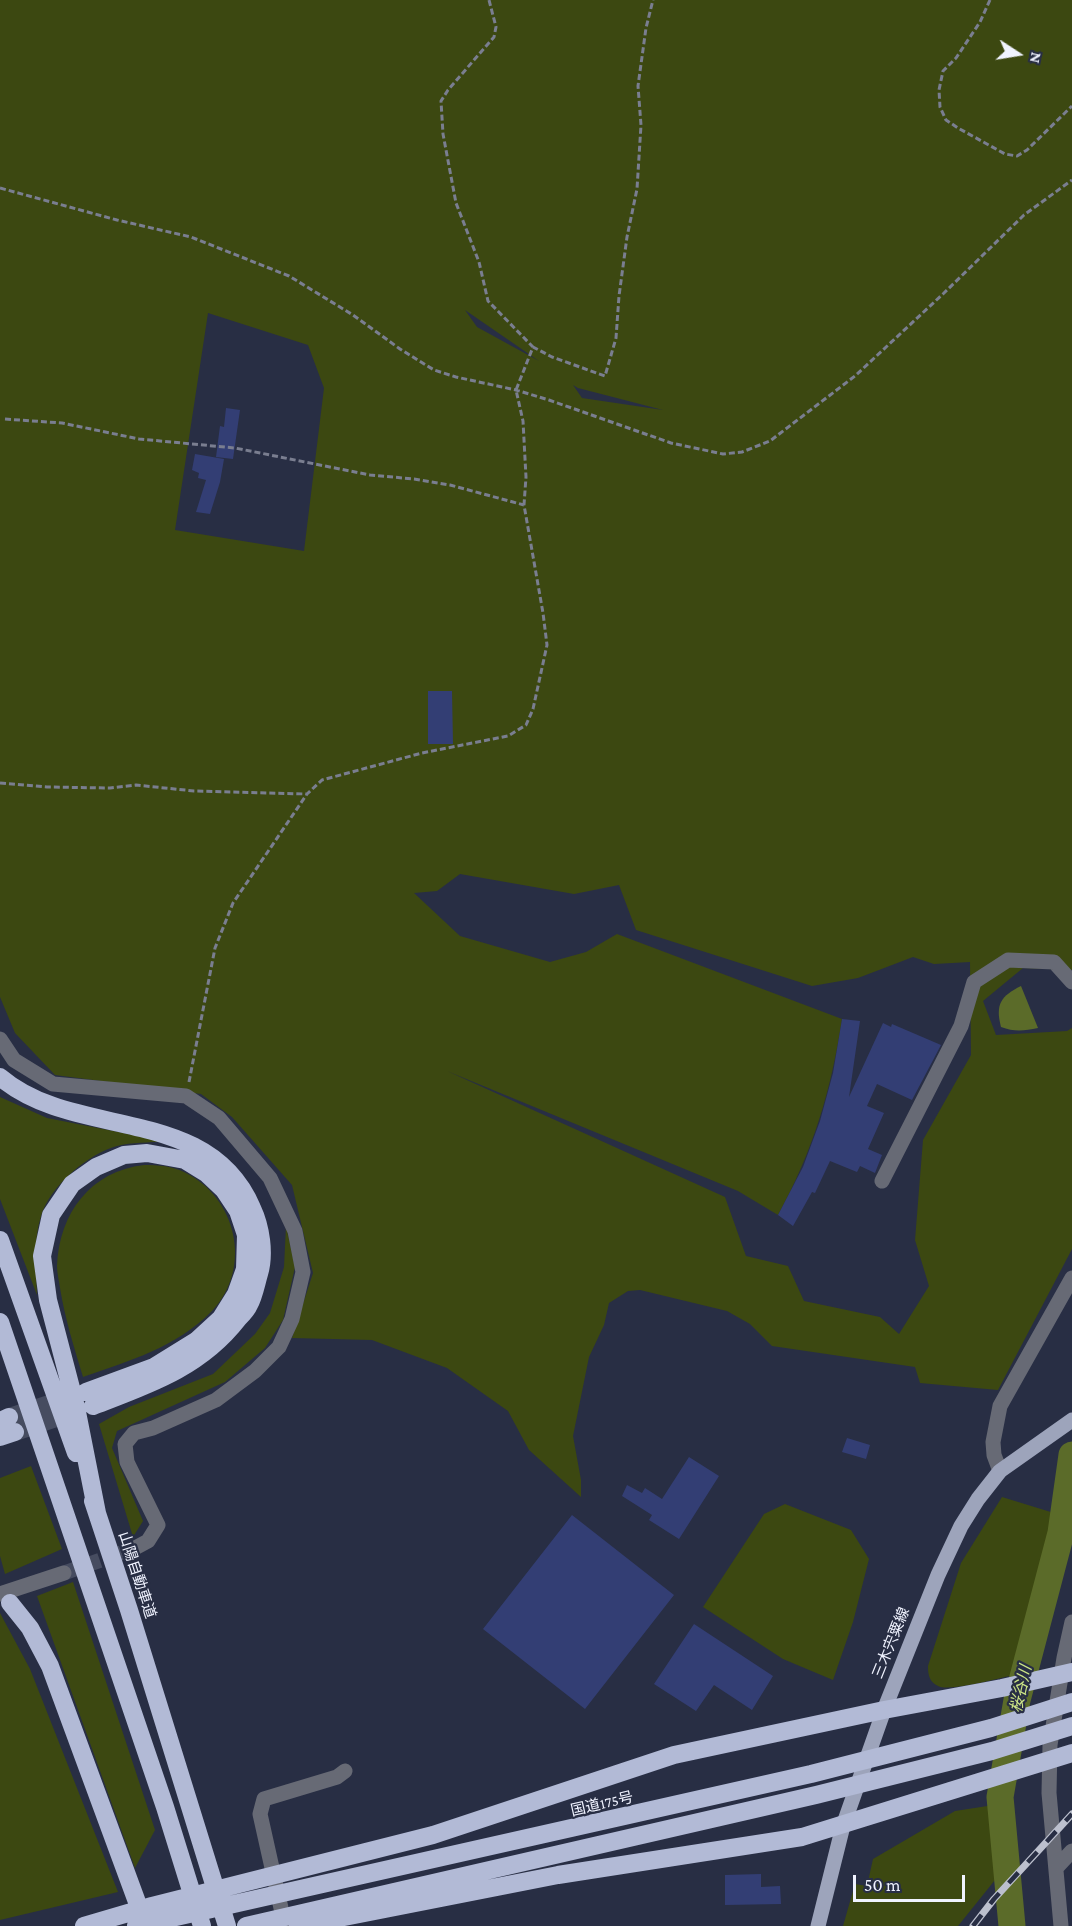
<!DOCTYPE html>
<html>
<head>
<meta charset="utf-8">
<style>
  body { margin:0 }
  #map { position:relative; width:1072px; height:1926px; overflow:hidden; background:#282e44; font-family:"Crimson Pro",serif }
  canvas { display:block }
  .north { position:absolute; left:988px; top:24px; width:60px; height:60px; -webkit-text-stroke:4px #282e44; paint-order:stroke; rotate:102deg; font-size:16px; font-weight:700; line-height:24px; text-align:center; color:#f0f3ff }
  .north::after { content:''; display:block; margin:auto; width:21px; height:27px; background:#f0f3ff; clip-path:polygon(50% 0,100% 100%,50% 72%,0 100%) }
  .scale { position:absolute; left:853px; top:1875px; width:112px; height:27px; box-sizing:border-box; border:3px solid #f0f3ff; border-top:0; padding-left:8px; font-size:18px; line-height:21px; white-space:nowrap; color:#f0f3ff; -webkit-text-stroke:4px #282e44; paint-order:stroke }
</style>
</head>
<body>
<div id="map">
<canvas width="1072" height="1926"></canvas>
<div class="north">N</div>
<div class="scale">50 m</div>
</div>
<script>
const c = document.querySelector('canvas').getContext('2d');
c.lineJoin = 'round';
function fillPath(path, color) { c.fillStyle = color; c.fill(path, 'evenodd'); }
function strokePath(path, color, width, dash) { c.strokeStyle = color; c.lineWidth = width; c.lineCap = dash ? 'butt' : 'round'; c.setLineDash(dash || []); c.stroke(path); }
function label(font, color, halo, rows, align = 'center') {
  c.font = font + ' "Crimson Pro","Noto Sans JP",serif'; c.lineWidth = 4.5; c.setLineDash([]); c.textBaseline = 'middle'; c.strokeStyle = halo; c.fillStyle = color; for (const [text, x, y, turn = 0] of rows) {
    c.save(); c.translate(x, y); c.rotate((+turn || 0) * Math.PI / 180); c.textAlign = isNaN(turn) ? turn : align; if (halo) c.strokeText(text, 0, 0); c.fillText(text, 0, 0); c.restore();
  }
}
fillPath(new Path2D(`
  M0 0H1072V970L1023 968 983 1001 996 1035 1067 1031 1072 1028V1249L998 1390 920 1383 915 1367 772 1346 750 1324 727 1311 640 1290 628 1291 609 1303 604 1325 589 1357 573 1436 581 1480V1497L529 1450 508 1411 447 1368 372 1340 292 1338 313 1273 292 1185 232 1117 201 1094 55 1075 15 1033 0 997ZM465 310 539 361 477 327ZM208 313 308 345 324 388 304 551 175 530ZM573 385 578 388 663 410 582 398ZM460 874 574 894 619 885 636 930 812 986 858 978 913 957 934 964 970 962 971 1055 923 1140 915 1240 929 1286 899 1334 880 1317 804 1301 788 1266 746 1256 725 1197 447 1071 738 1191 778 1215C813 1151 831 1091 842 1019L617 934 586 952 550 962 460 936 414 893 437 891Z
  M0 1097 47 1118 164 1141C149 1143 132 1142 117 1146 88 1154 50 1186 41 1216 33 1241 36 1269 37 1295L0 1199Z
  M144 1165C158 1165 172 1166 184 1172 237 1197 253 1268 212 1311 177 1347 129 1361 83 1377 74 1347 65 1319 60 1288 59 1281 57 1273 57 1266 59 1213 91 1171 144 1165Z
  M286 1226 295 1267 283 1320 265 1348 225 1382 117 1431 112 1448 143 1521 133 1537 99 1424 129 1407 213 1374 255 1334 270 1313 284 1267Z
  M31 1466 62 1549 5 1574 0 1556V1478Z
  M1002 1497 1054 1513 1042 1581 1014 1675C999 1678 950 1692 938 1686 929 1682 928 1674 928 1666L961 1563Z
  M785 1504 851 1530 869 1559 853 1622 833 1680 783 1659 703 1607 764 1514Z
  M73 1582 155 1830 135 1868 37 1596Z
  M0 1613 30 1669 118 1892 0 1920Z
  M994 1805 995 1880 958 1926H843L855 1884 867 1886 873 1859 955 1811Z`), '#3c4811');
fillPath(new Path2D(`
  M1021 986 1038 1028C1024 1031 1014 1032 1001 1027 995 1004 1001 996 1021 986Z`), '#5b6b29');
strokePath(new Path2D(`
  M1012 1926 1000 1797 1017 1700 1061 1533 1072 1455`), '#5b6b29', 27);
fillPath(new Path2D(`
  M226 408 240 410 233 459 216 457 220 426 224 427Z
  M195 454 224 459 220 482 210 514 196 512 206 480 198 478 199 473 192 470Z
  M428 691H452L453 744H428Z
  M842 1019 860 1021 849 1097 883 1023 891 1027 892 1024 941 1045 912 1100 877 1084 867 1106 884 1113 868 1149 882 1155 875 1173 860 1166 857 1172 830 1161 815 1193 812 1192 793 1226 778 1215 803 1167 820 1121 833 1073Z
  M847 1438 870 1445 866 1459 842 1452Z
  M689 1457 719 1476 679 1539 649 1520 652 1515 622 1496 627 1485 642 1493 645 1488 662 1499Z
  M572 1515 674 1595 585 1709 483 1629Z
  M694 1624 773 1676 752 1710 714 1685 696 1711 654 1684Z
  M761 1874V1887L780 1886 781 1904 725 1905V1875Z`), '#333e74');
strokePath(new Path2D(`
  M64 1573 135 1548`), '#464c60', 15, [15, 8]);
strokePath(new Path2D(`
  M9 1417 71 1397
  M15 1432 77 1411`), '#464c60', 18, [18, 9]);
strokePath(new Path2D(`
  M489 0 496 27 494 37 448 90 441 101 443 134 456 203 479 262 488 301 533 347
  M990 0 980 22 956 58 943 71 939 90 940 107 946 120 958 128 1005 154 1017 156 1027 150 1072 106
  M0 188 117 220 191 237 289 276 353 315 400 349 434 370 456 377 516 390 549 400 671 443 723 454 742 452 770 441 855 376 944 293 1024 215 1072 180
  M5 419 62 423 139 439 235 448 370 475 414 479 450 485 524 505
  M0 783 47 787 110 788 136 785 194 791 307 794
  M189 1082 215 948 233 903 307 794 322 780 422 753 508 736 526 725 533 709 547 645 543 613 524 505 526 477 523 421 516 390 533 347 552 357 605 376 616 338 619 296 627 237 637 189 641 125 638 86 646 28 653 0`), '#7a7e90', 3, [6, 3]);
strokePath(new Path2D(`
  M0 1039 14 1060 53 1084 186 1096 219 1118 270 1178 295 1231 303 1272 292 1319 279 1347 255 1371 216 1400 153 1428 134 1433 125 1444 127 1462 158 1525 148 1541 135 1548
  M882 1181 961 1026 974 982 1008 960 1054 962 1072 982
  M1000 1471 994 1455 993 1442 1000 1406 1072 1278
  M0 1594 64 1573
  M1057 1867 1072 1851
  M285 1926 260 1814 264 1799 337 1777 345 1771
  M1061 1926 1049 1793 1050 1745 1064 1658 1072 1622`), '#676a75', 15);
strokePath(new Path2D(`
  M818 1926 843 1826 884 1710 938 1575 961 1526 978 1499 1000 1471 1072 1420`), '#9da4bb', 15);
strokePath(new Path2D(`
  M0 1077C75 1141 207 1103 252 1208 261 1227 265 1254 259 1274 256 1284 254 1296 249 1305 247 1310 242 1315 238 1319 200 1368 148 1385 93 1406
  M0 1240 76 1453
  M0 1322 165 1807 202 1926
  M86 1392 154 1367 196 1341 221 1318 236 1294 245 1269 246 1235 238 1211 224 1190 206 1173 185 1160 147 1153 124 1155 96 1167 72 1184 51 1215 42 1256 48 1300 76 1407 97 1513
  M0 1421 9 1417
  M0 1437 15 1432
  M93 1501 129 1610 227 1926
  M10 1603 30 1628 50 1666 144 1921
  M84 1926 152 1906 433 1835 674 1755 884 1710 1002 1688 1072 1672
  M136 1926 811 1774 991 1728 1072 1702
  M246 1926 816 1795 992 1751 1072 1726
  M298 1926 558 1875 802 1837 1072 1753`), '#b2bad6', 18);
const rail = new Path2D(`
  M973 1926 994 1899 1072 1814`);
strokePath(rail, '#bcc0ce', 7);
strokePath(rail, '#282e44', 4.5, [14]);
label('15px', '#f0f3ff', '#282e44', [
  ["山陽自動車道",137,1575,72],
  ["三木宍粟線",891,1643,-68],
  ["国道175号",602,1804,-13]
]);
label('italic 16px', '#cde687', '#282e44', [
  ["桜谷川",1021,1689,-77]
]);
</script>
</body>
</html>
